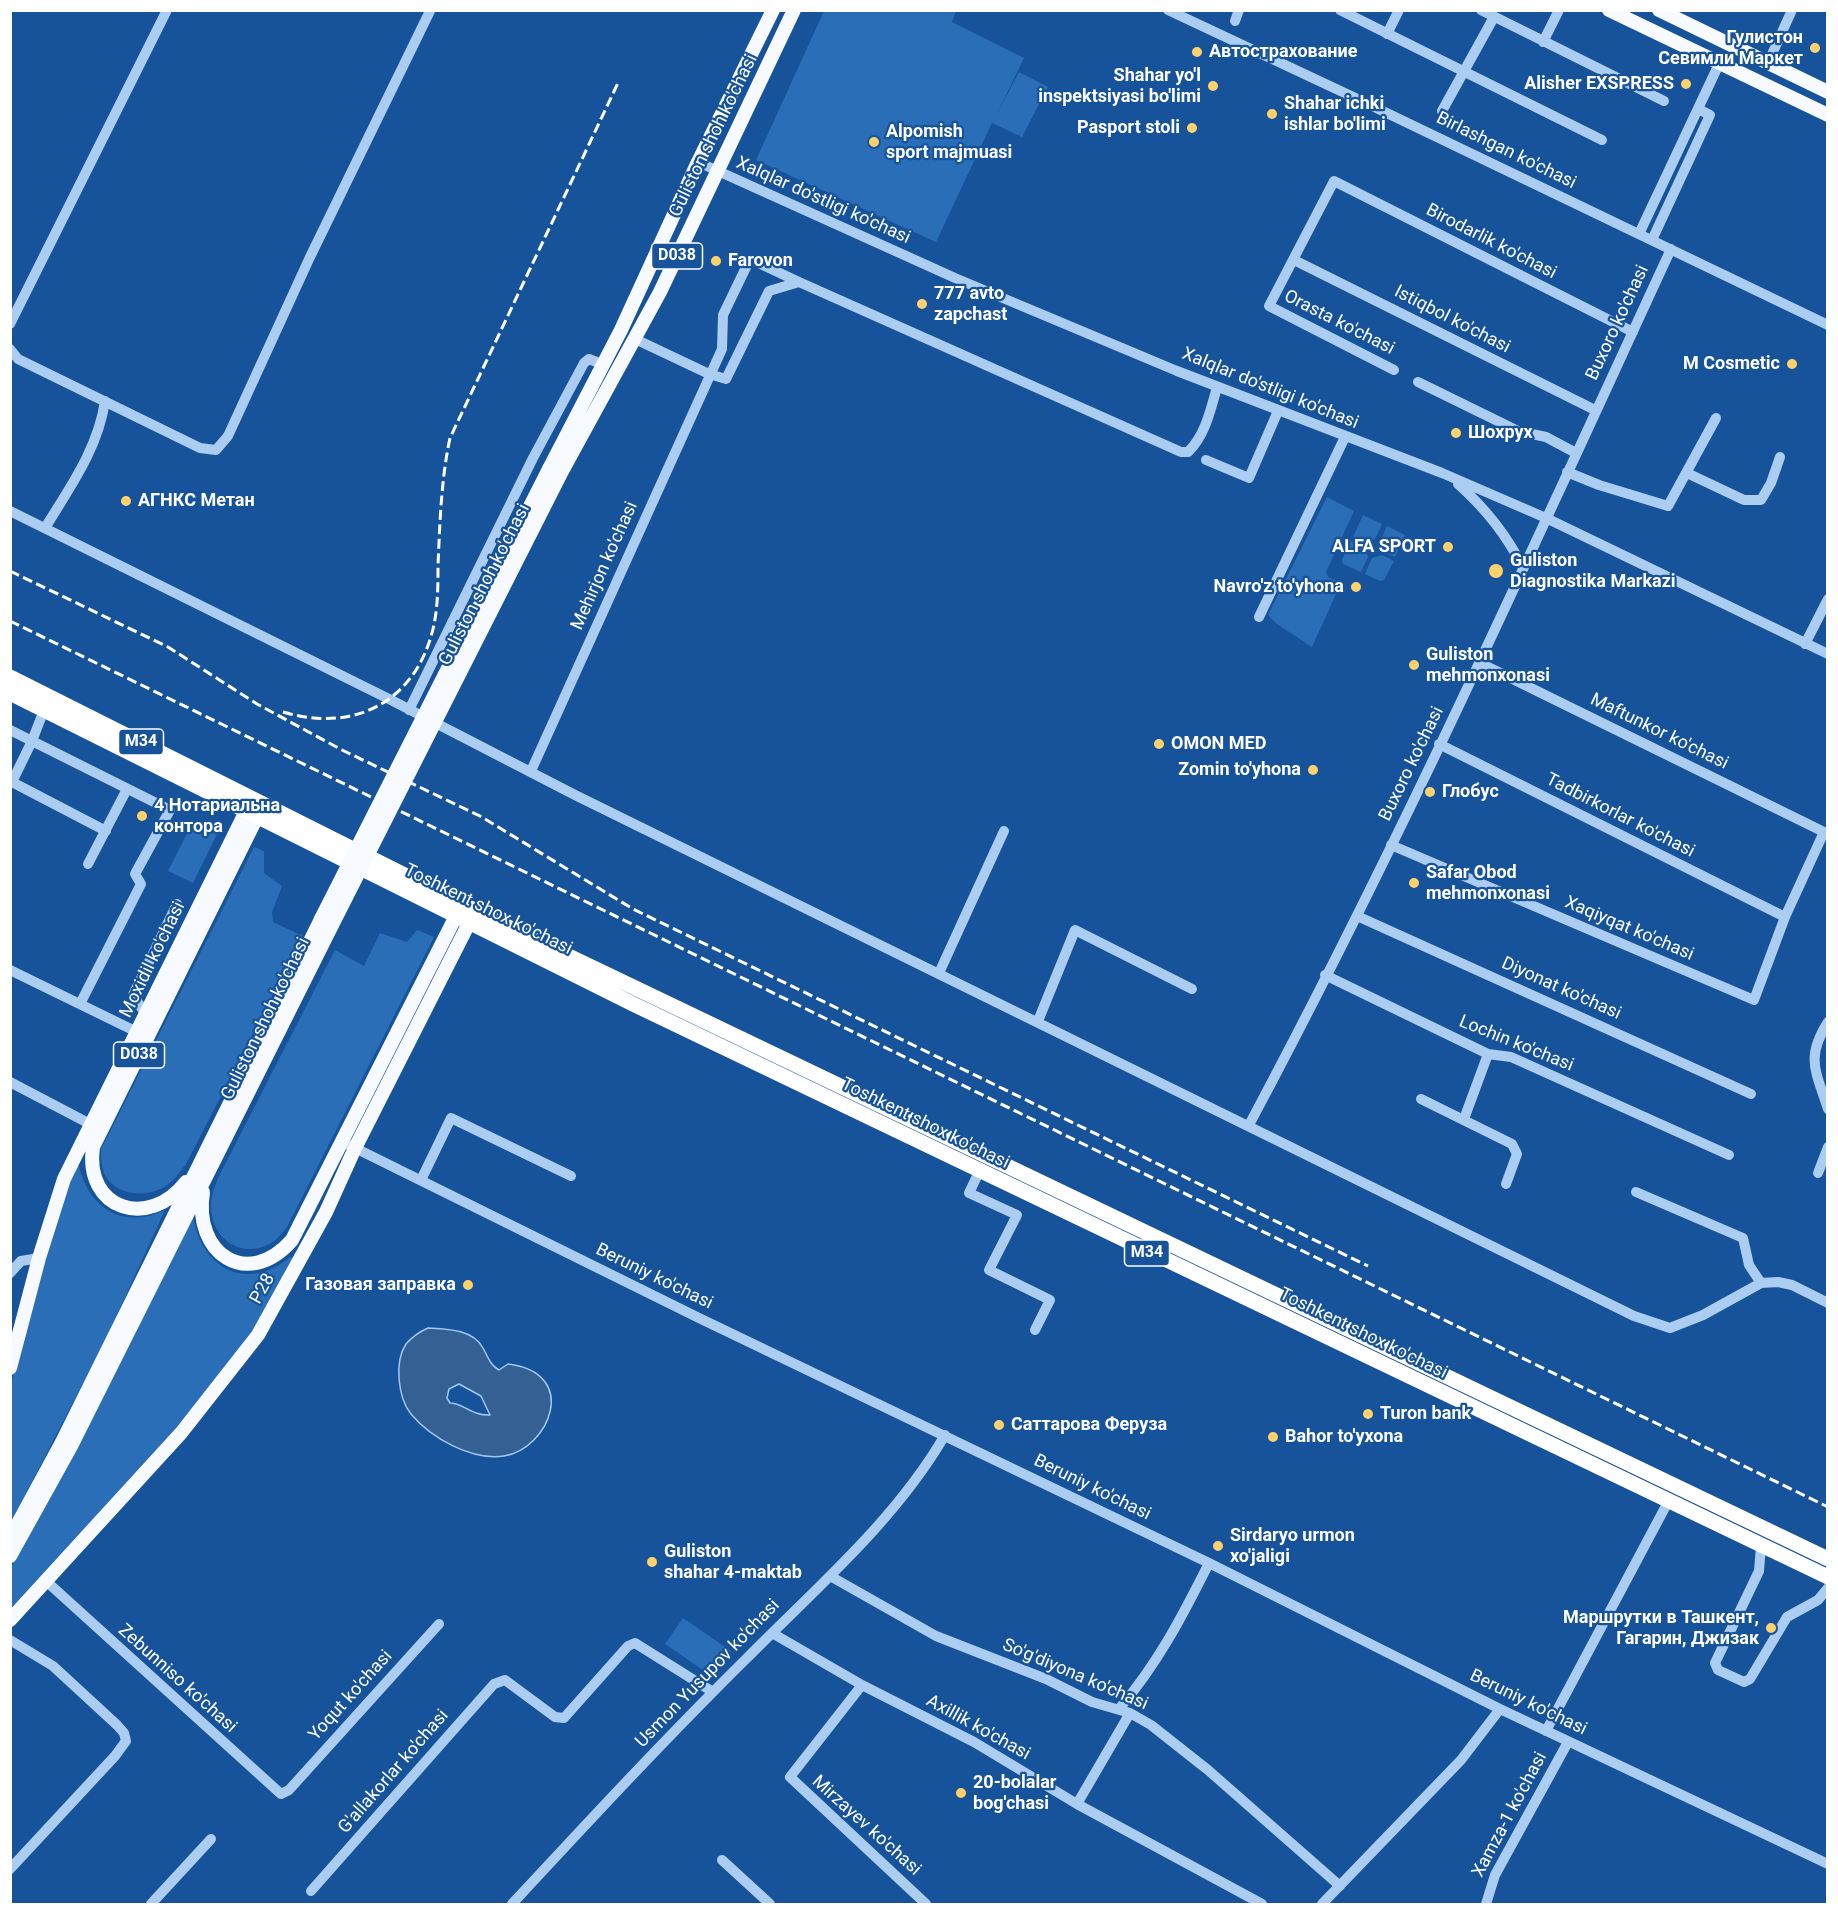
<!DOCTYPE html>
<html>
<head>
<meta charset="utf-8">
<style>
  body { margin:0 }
  #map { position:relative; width:1838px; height:1915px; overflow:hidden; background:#16539b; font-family:Roboto,sans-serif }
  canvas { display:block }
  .frame { position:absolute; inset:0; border:12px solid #fff; pointer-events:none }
</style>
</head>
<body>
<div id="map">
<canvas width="1838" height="1915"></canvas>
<div class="frame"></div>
</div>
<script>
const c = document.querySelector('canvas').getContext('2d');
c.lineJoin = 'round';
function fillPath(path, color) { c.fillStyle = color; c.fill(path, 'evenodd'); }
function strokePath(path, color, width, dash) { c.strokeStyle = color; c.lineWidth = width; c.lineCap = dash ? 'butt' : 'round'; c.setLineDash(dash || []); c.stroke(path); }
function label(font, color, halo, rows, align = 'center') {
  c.font = font + ' Roboto,sans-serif'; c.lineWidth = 4.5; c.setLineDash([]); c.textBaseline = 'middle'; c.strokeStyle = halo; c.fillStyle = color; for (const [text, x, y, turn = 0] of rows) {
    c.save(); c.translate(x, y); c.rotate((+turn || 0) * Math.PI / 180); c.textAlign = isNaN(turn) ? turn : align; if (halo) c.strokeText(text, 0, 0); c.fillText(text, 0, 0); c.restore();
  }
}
fillPath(new Path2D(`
  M824 11H956L952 22 1024 58 996 116 1019 72 1048 87 1022 137 992 123 936 242 756 160Z
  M1327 497 1354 511 1326 572 1328 577 1341 583 1312 647 1277 624 1268 615Z
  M1363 515 1382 524 1375 539 1366 543 1353 537Z
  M1387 526 1405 535 1395 557 1384 552 1380 542Z
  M1351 541 1364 547 1368 557 1361 572 1343 564 1342 560Z
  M1382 555 1394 561 1384 580 1380 581 1365 574 1372 558Z
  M194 820 218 832 193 883 168 871Z
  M254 847 264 851V873L282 886 272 912 273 922 303 936 186 1164C180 1171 175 1180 167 1185 151 1197 123 1197 109 1181 101 1172 101 1160 101 1149Z
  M417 930 434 937 287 1227C261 1266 211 1250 211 1205 211 1195 215 1187 218 1178L335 950 364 966 380 933 407 942Z
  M78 1161C86 1206 121 1231 165 1210L105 1341 11 1522V1384L68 1180Z
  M193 1214C199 1267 246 1294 290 1257L293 1258 300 1248 251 1335 173 1431 11 1608 10 1569 131 1342Z
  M683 1618 731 1651 713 1677 665 1644Z`), '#2a6eb8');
const water = new Path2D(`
  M428 1328C446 1329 473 1329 483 1348 488 1357 490 1365 499 1370L508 1364C581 1373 549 1449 504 1456 472 1461 431 1438 411 1414 398 1398 394 1362 406 1344 412 1337 419 1332 428 1328ZM459 1384 481 1396 490 1415C472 1416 463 1403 450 1403L447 1398 449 1389Z`);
fillPath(water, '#346094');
strokePath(water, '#9fc9f5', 1.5);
strokePath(new Path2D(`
  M1168 10 1366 103 1828 325
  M1340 10 1602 140
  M1481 10 1664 101
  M1235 21 1239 10
  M1387 34 1399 10
  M1543 42 1559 10
  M1768 63 1792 10
  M1442 111 1494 17
  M698 162 955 278 1177 371 1442 473 1546 518 1828 654
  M1639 234 1719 64
  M1652 240 1710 115 1698 109
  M1294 260 1595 410
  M10 324 167 10
  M635 339 709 374 726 379 769 291 799 282 1181 452H1188C1205 436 1211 409 1217 387
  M10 349 18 359 200 448 216 450 228 436 310 257 430 11
  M1394 370 1269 306 1334 181 1633 332
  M1418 382 1518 431 1546 437 1576 453
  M1206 460 1249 478 1278 411
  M1567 472 1599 485 1668 506 1716 418
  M1687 473 1744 500H1761L1771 483 1780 457
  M1458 484C1485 508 1507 535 1523 568
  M10 511 391 700 575 795 1634 1316 1670 1328 1703 1315 1761 1283 1778 1282 1792 1285 1828 1303
  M45 528C70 487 98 449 105 401
  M1259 617 1345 437
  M1805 644 1828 599
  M409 710 533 458 584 363 589 359 599 363 600 371
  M10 730 170 810 135 874 141 884 80 1004
  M1439 744 1785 917
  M531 771 722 349 723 315 750 259 799 282
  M10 781 106 831
  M12 782 32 741 44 710
  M1391 845 1754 1000 1785 917 1824 832 1480 663
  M88 864 127 789
  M1357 916 1751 1094
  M10 970 137 1032
  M939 973 1004 831
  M1325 975 1488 1054 1511 1057 1729 1155
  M146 1015 133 995 177 904
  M1038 1021 1075 930 1192 989
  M1828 1022C1805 1058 1816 1071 1828 1109
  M10 1082 90 1124
  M1421 1099 1512 1144 1517 1154 1506 1184
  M1464 1119 1488 1054
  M1249 1125C1402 839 1535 543 1671 249
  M349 1145 699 1318 1209 1563 1500 1709 1828 1864
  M979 1172 969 1193 1017 1215 989 1270 1050 1300 1035 1330
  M1818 1173 1828 1147
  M421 1180 451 1118 571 1176
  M1636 1192 1743 1238 1749 1265 1761 1283
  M10 1273 21 1261 39 1258
  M1761 1546 1759 1571 1715 1663 1718 1670 1744 1682 1750 1679 1787 1617 1818 1600 1828 1588
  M830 1576 936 1636 1046 1679 1092 1702 1130 1713 1151 1725 1208 1770 1340 1886
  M46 1581 281 1794 289 1790 439 1624
  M772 1633 862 1685 974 1742 1077 1804 1262 1904
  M10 1640 53 1666 117 1725 124 1733 126 1741 115 1756 10 1869
  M862 1685 790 1777 926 1904
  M1119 1709C1158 1663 1182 1617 1209 1563
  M1546 1731 1668 1502
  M1077 1804 1130 1713
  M722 1860 770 1904
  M311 1891 494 1684 505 1680 555 1717 564 1718 628 1646 635 1643 713 1692
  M151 1904 211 1839
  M512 1904C589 1821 666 1738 747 1658 816 1588 895 1521 945 1435
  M1322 1904 1461 1760 1500 1709
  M1486 1904 1495 1875 1568 1742`), '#accdf2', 10);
strokePath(new Path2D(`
  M1609 10 1828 115
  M1659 10 1828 92
  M549 469 621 330 698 162 773 10
  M560 475 660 292 794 10
  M186 1182C149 1230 84 1210 93 1147L262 807
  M203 1192C193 1253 247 1291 292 1240L456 916
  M10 1368 39 1258 64 1179 250 803
  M10 1538 62 1442 321 919
  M10 1556 71 1446 332 925
  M10 1620 181 1433 258 1335 326 1212 355 1148 469 923`), '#f7faff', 14);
strokePath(new Path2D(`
  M10 677 510 928 1828 1559
  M10 693 633 1004 1828 1577`), '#fff', 15);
strokePath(new Path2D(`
  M10 571 168 647 257 704 342 750 480 816 633 909 1368 1266
  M10 621 1828 1507
  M283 712C353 733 415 703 433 629 438 608 438 586 438 565 440 522 441 480 450 438L618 83`), '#fff', 3, [10, 4.5]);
strokePath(new Path2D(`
  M321 919 549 469
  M332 925 560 475`), '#f7faff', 14);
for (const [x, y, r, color] of [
  [1815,48,6,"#ffd16d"],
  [1197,52,6,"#ffd16d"],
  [1686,84,6,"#ffd16d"],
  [1213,86,6,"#ffd16d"],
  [1272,114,6,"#ffd16d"],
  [1192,128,6,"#ffd16d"],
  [874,142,6,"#ffd16d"],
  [716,261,6,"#ffd16d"],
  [922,304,6,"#ffd16d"],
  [1792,364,6,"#ffd16d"],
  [1456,433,6,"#ffd16d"],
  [126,501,6,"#ffd16d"],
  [1448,547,6,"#ffd16d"],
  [1496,571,8,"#ffd16d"],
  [1356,587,6,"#ffd16d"],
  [1414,665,6,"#ffd16d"],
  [1159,744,6,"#ffd16d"],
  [1313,770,6,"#ffd16d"],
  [1430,792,6,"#ffd16d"],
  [142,816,6,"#ffd16d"],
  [1414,883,6,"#ffd16d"],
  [468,1285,6,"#ffd16d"],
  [1368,1414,6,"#ffd16d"],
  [999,1425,6,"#ffd16d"],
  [1273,1437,6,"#ffd16d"],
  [1218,1546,6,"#ffd16d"],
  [652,1562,6,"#ffd16d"],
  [1771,1628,6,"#ffd16d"],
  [961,1793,6,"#ffd16d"]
]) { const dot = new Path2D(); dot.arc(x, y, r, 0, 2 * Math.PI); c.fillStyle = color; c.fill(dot); strokePath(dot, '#16539b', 2); }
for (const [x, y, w] of [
  [677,256,51],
  [141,742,45],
  [139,1055,51],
  [1147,1253,45]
]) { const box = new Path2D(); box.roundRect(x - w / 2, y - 13, w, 26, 4.5); c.fillStyle = '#16539b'; c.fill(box); strokePath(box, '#fff', 1.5); }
label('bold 16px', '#fff', null, [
  ["D038",677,256],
  ["M34",141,742],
  ["D038",139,1055],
  ["M34",1147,1253]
]);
label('bold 18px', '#fff', '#16539b', [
  ["Гулистон",1803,38,"right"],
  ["Севимли Маркет",1803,59,"right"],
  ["Автострахование",1209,52],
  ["Shahar yo'l",1201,76,"right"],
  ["inspektsiyasi bo'limi",1201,97,"right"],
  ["Alisher EXSPRESS",1674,84,"right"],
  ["Shahar ichki",1284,104],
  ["ishlar bo'limi",1284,125],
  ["Pasport stoli",1180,128,"right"],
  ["Alpomish",886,132],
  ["sport majmuasi",886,153],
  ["Farovon",728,261],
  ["777 avto",934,294],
  ["zapchast",934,315],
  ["M Cosmetic",1780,364,"right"],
  ["Шохрух",1468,433],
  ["АГНКС Метан",138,501],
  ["ALFA SPORT",1436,547,"right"],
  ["Guliston",1510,561],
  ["Diagnostika Markazi",1510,582],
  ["Navro'z to'yhona",1344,587,"right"],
  ["Guliston",1426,655],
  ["mehmonxonasi",1426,676],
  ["OMON MED",1171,744],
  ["Zomin to'yhona",1301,770,"right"],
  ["Глобус",1442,792],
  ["4 Нотариальна",154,806],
  ["контора",154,827],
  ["Safar Obod",1426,873],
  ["mehmonxonasi",1426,894],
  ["Газовая заправка",456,1285,"right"],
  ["Turon bank",1380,1414],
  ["Саттарова Феруза",1011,1425],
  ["Bahor to'yxona",1285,1437],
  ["Sirdaryo urmon",1230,1536],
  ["xo'jaligi",1230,1557],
  ["Guliston",664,1552],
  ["shahar 4-maktab",664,1573],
  ["Маршрутки в Ташкент,",1759,1618,"right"],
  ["Гагарин, Джизак",1759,1639,"right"],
  ["20-bolalar",973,1783],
  ["bog'chasi",973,1804]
], 'left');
label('18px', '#fff', '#16539b', [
  ["Guliston shoh ko'chasi",714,136,-64],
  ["Birlashgan ko'chasi",1506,151,26],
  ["Xalqlar do'stligi ko'chasi",823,201,24],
  ["Birodarlik ko'chasi",1491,242,27],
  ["Istiqbol ko'chasi",1452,320,27],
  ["Orasta ko'chasi",1339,323,27],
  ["Buxoro ko'chasi",1618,323,-65],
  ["Xalqlar do'stligi ko'chasi",1270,389,22],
  ["Mehirjon ko'chasi",605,566,-66],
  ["Guliston shoh ko'chasi",485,585,-63],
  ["Maftunkor ko'chasi",1659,732,26],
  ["Buxoro ko'chasi",1412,764,-64],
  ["Tadbirkorlar ko'chasi",1620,816,27],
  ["Toshkent shox ko'chasi",488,910,26],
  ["Xaqiyqat ko'chasi",1629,929,23],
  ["Moxidil ko'chasi",153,960,-64],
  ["Diyonat ko'chasi",1561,989,24],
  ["Guliston shoh ko'chasi",266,1019,-64],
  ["Lochin ko'chasi",1516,1044,22],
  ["Toshkent shox ko'chasi",925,1124,26],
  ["Beruniy ko'chasi",654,1277,26],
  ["Р28",263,1289,-61],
  ["Toshkent shox ko'chasi",1363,1334,26],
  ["Beruniy ko'chasi",1092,1488,26],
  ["Usmon Yusupov ko'chasi",708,1674,-46],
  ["So'g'diyona ko'chasi",1075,1675,23],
  ["Zebunniso ko'chasi",177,1679,42],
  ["Yoqut ko'chasi",351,1696,-48],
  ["Beruniy ko'chasi",1528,1703,26],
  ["Axillik ko'chasi",978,1728,29],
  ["G'allakorlar ko'chasi",394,1772,-49],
  ["Xamza-1 ko'chasi",1510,1815,-62],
  ["Mirzayev ko'chasi",866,1826,42]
]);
</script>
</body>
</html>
